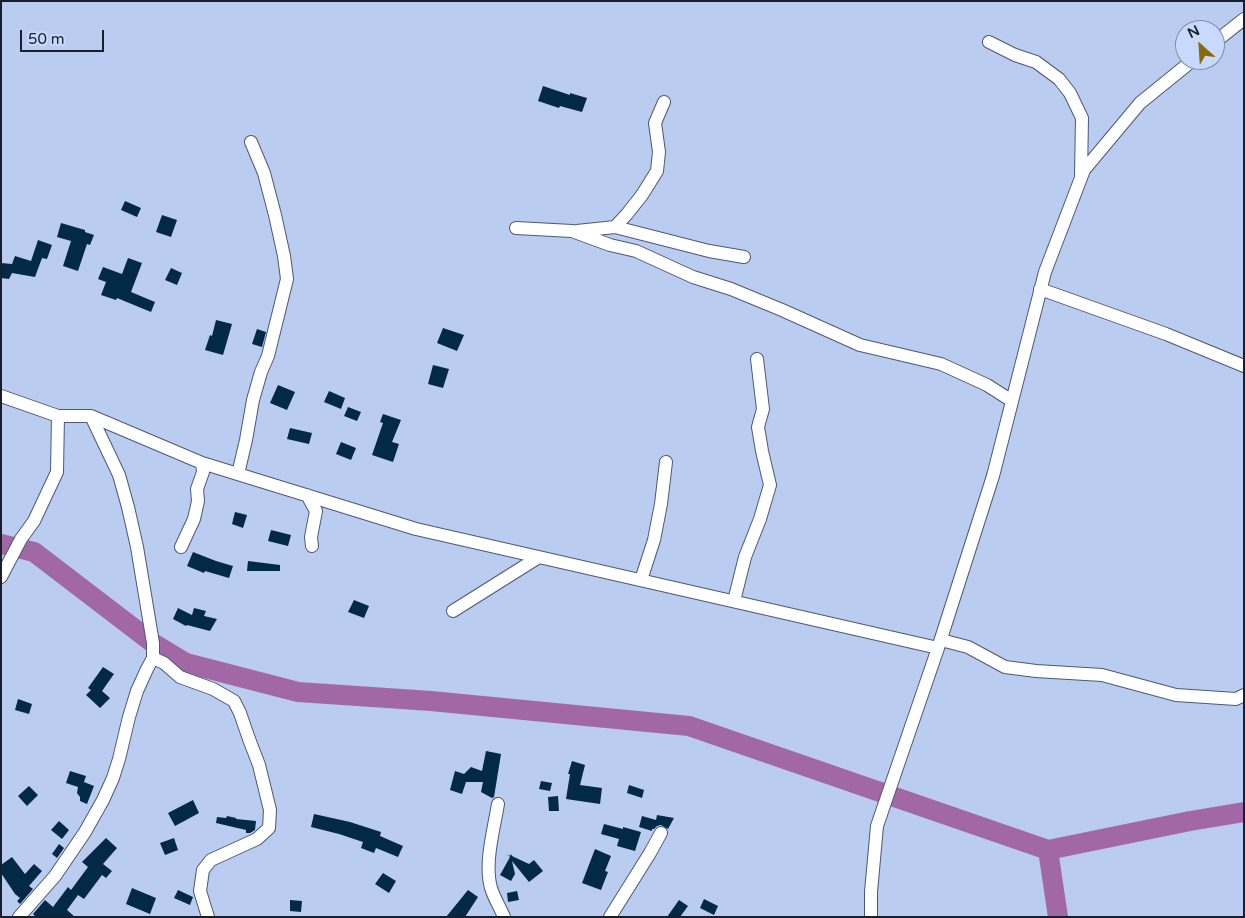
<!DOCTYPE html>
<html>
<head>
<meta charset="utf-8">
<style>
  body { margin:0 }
  #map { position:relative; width:1245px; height:918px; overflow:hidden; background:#bbccf1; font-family:"Varela Round",sans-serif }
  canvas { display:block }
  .frame { position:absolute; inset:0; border:2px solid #181e2b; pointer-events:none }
  .north { position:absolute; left:1175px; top:20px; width:50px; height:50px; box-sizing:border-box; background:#c8d9fe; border:1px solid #828eaa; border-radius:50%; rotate:334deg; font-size:14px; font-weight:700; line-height:20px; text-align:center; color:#181e2b }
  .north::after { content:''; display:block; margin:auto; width:18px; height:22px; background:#8b6909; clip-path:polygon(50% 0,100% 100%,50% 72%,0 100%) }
  .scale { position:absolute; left:20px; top:30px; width:84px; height:22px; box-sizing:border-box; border:2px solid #181e2b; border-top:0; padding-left:6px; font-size:15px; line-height:18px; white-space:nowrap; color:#181e2b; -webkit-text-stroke:4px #c8d9fe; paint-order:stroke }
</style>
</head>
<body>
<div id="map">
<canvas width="1245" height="918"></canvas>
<div class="frame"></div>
<div class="north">N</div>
<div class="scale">50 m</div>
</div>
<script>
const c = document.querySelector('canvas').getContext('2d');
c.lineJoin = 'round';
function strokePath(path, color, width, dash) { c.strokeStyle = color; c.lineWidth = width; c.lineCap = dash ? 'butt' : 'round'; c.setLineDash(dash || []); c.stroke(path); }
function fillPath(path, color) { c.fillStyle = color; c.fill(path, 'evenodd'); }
strokePath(new Path2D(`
  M1 544 34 552 153 643 186 663 298 692 431 701 689 726 1048 850 1058 917
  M1048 850 1190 821 1244 812`), '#a268a5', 20);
fillPath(new Path2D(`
  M543 86 570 95V93L587 98 582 112 560 106 559 108 538 101Z
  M125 201 141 208 137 217 121 210Z
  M162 215 177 220 171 237 156 232Z
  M61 223 85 230V232L94 235 90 245 87 244 78 271 63 266 71 241 57 237Z
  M38 240 52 245 47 259 42 258 35 277 12 273 9 279 1 278V263L12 264 15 256 31 261Z
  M128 258 142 263 131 292 155 302 151 312 117 298 116 300 101 295 106 282 98 279 103 267 122 274Z
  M171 268 182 273 177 285 165 280Z
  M216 320 232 324 223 355 205 350 210 335 212 336Z
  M443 328 464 335 457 351 437 343Z
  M257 329 266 332 262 347 252 344Z
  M433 365 449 369 443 388 428 384Z
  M278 385 295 392 287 410 270 403Z
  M329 391 345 398 341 409 324 402Z
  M348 407 361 412 357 421 344 416Z
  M383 414 401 420 392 442 399 444 393 462 372 455 383 423 380 422Z
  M290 428 312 433 309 444 287 439Z
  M341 442 356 448 351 460 336 454Z
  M235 512 247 515 243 528 232 524Z
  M271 530 291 535 288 546 268 541Z
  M193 552 216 561 233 566 229 578 205 571 204 573 187 566Z
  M248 561 280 565V571H247Z
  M354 600 369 606 364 618 348 612Z
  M178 608 192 615 194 608 206 611 204 616 217 619 210 631 187 625 186 626 173 619Z
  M103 667 114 674 102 691 110 698 100 708 86 695 91 690 88 688Z
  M18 699 32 704 29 714 15 710Z
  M486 751 501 754 494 797 492 798 481 792 483 782H466L462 794 450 790 455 771 464 774 471 767 482 771Z
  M572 761 585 765 580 785 602 788 600 804 566 799 570 774H568Z
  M70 771 86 776 84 782 94 786 87 804 80 801V797L77 793 78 787 66 783Z
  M541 781 552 783 550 791 539 789Z
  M629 785 644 790 642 798 627 793Z
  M29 786 38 795 27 806 18 796Z
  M558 796 559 811H549L548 797Z
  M193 800 199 813 175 826 168 813Z
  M314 814 350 822 381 832 380 836 403 846 398 857 376 848 374 853 361 848 363 842 339 834 311 827Z
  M657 815 674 818 668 829 661 825 657 826 654 829H652V831L639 827 642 816 656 820Z
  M227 816 236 818V819L256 821 255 830 250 833H246V830L216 823 217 817 226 818Z
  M59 821 69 830 62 839 51 830Z
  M604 824 623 829V827L641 832 635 851 617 846 619 839 601 834Z
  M106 838 117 848 103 864 112 871 106 878 102 875 84 899 78 895 67 910 75 917H36L33 914 45 900 53 907 68 887 71 890 88 867 82 862Z
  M174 838 178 850 165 855 160 843Z
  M59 844 64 848 57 858 52 854Z
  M595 849 611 856 605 871 608 872 601 890 582 883Z
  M507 854 510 856 511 854 512 856 529 864 534 860 543 871 529 882 512 861 515 874 511 881 500 875 510 857Z
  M12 857 25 874 34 864 42 871 29 886 33 889 20 904 17 901 20 898 15 894 1 873V865Z
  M383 873 396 881 389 893 375 884Z
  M132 888 156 898 150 914 126 904Z
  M178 890 193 897 190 905 174 898Z
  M468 890 478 897 465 917H446Z
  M517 891 519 900 508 902 507 893Z
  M704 899 718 906 714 915 700 908Z
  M290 900 302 901 301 912 290 911Z
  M679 900 688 906 680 917H667Z`), '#022945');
const minor = new Path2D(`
  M989 42 1015 55 1036 62 1059 79 1070 93 1082 118 1081 176
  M1215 42 1244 19
  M615 227 627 214 642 195 657 171 659 152 655 123 664 102
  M516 228 572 231 610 245 636 251 693 277 731 289 782 310 860 345 941 364 987 385 1012 401
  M577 231 615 227 709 251 744 257
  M1040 289 1166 334 1244 366
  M1 396 58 416H91L202 463 416 529 938 648 877 826 871 892V917
  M238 474 246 440 253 400 261 372 268 356 287 279 284 256 275 215 264 173 251 142
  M307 495 316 511 311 537 312 546
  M181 547 194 519 198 501 197 489 203 472 202 463
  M1 577 21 539 34 521 57 472 58 416
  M641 580 654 540 661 504 666 462
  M734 601 745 557 760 519 770 485 762 451 758 427 763 409 757 359
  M453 611 539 557
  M941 640 968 647 1005 667 1036 671 1102 675 1176 695 1236 699 1244 695
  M938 648 993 476 1045 272 1084 170 1140 103 1193 60
  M153 658 164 663 180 677 213 689 234 701 240 713 249 739 259 765 270 810 269 828 257 839 211 860 203 870 200 891 208 917
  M498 804C494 829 484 863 491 888 494 898 500 907 504 917
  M19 917 55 876 85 832 103 800 113 778 119 759 129 717 137 691 147 669 153 658V643L137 547 128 507 119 475 91 416
  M610 917 650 853 661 833`);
strokePath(minor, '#4a5978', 14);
strokePath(minor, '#fff', 12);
</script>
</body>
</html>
